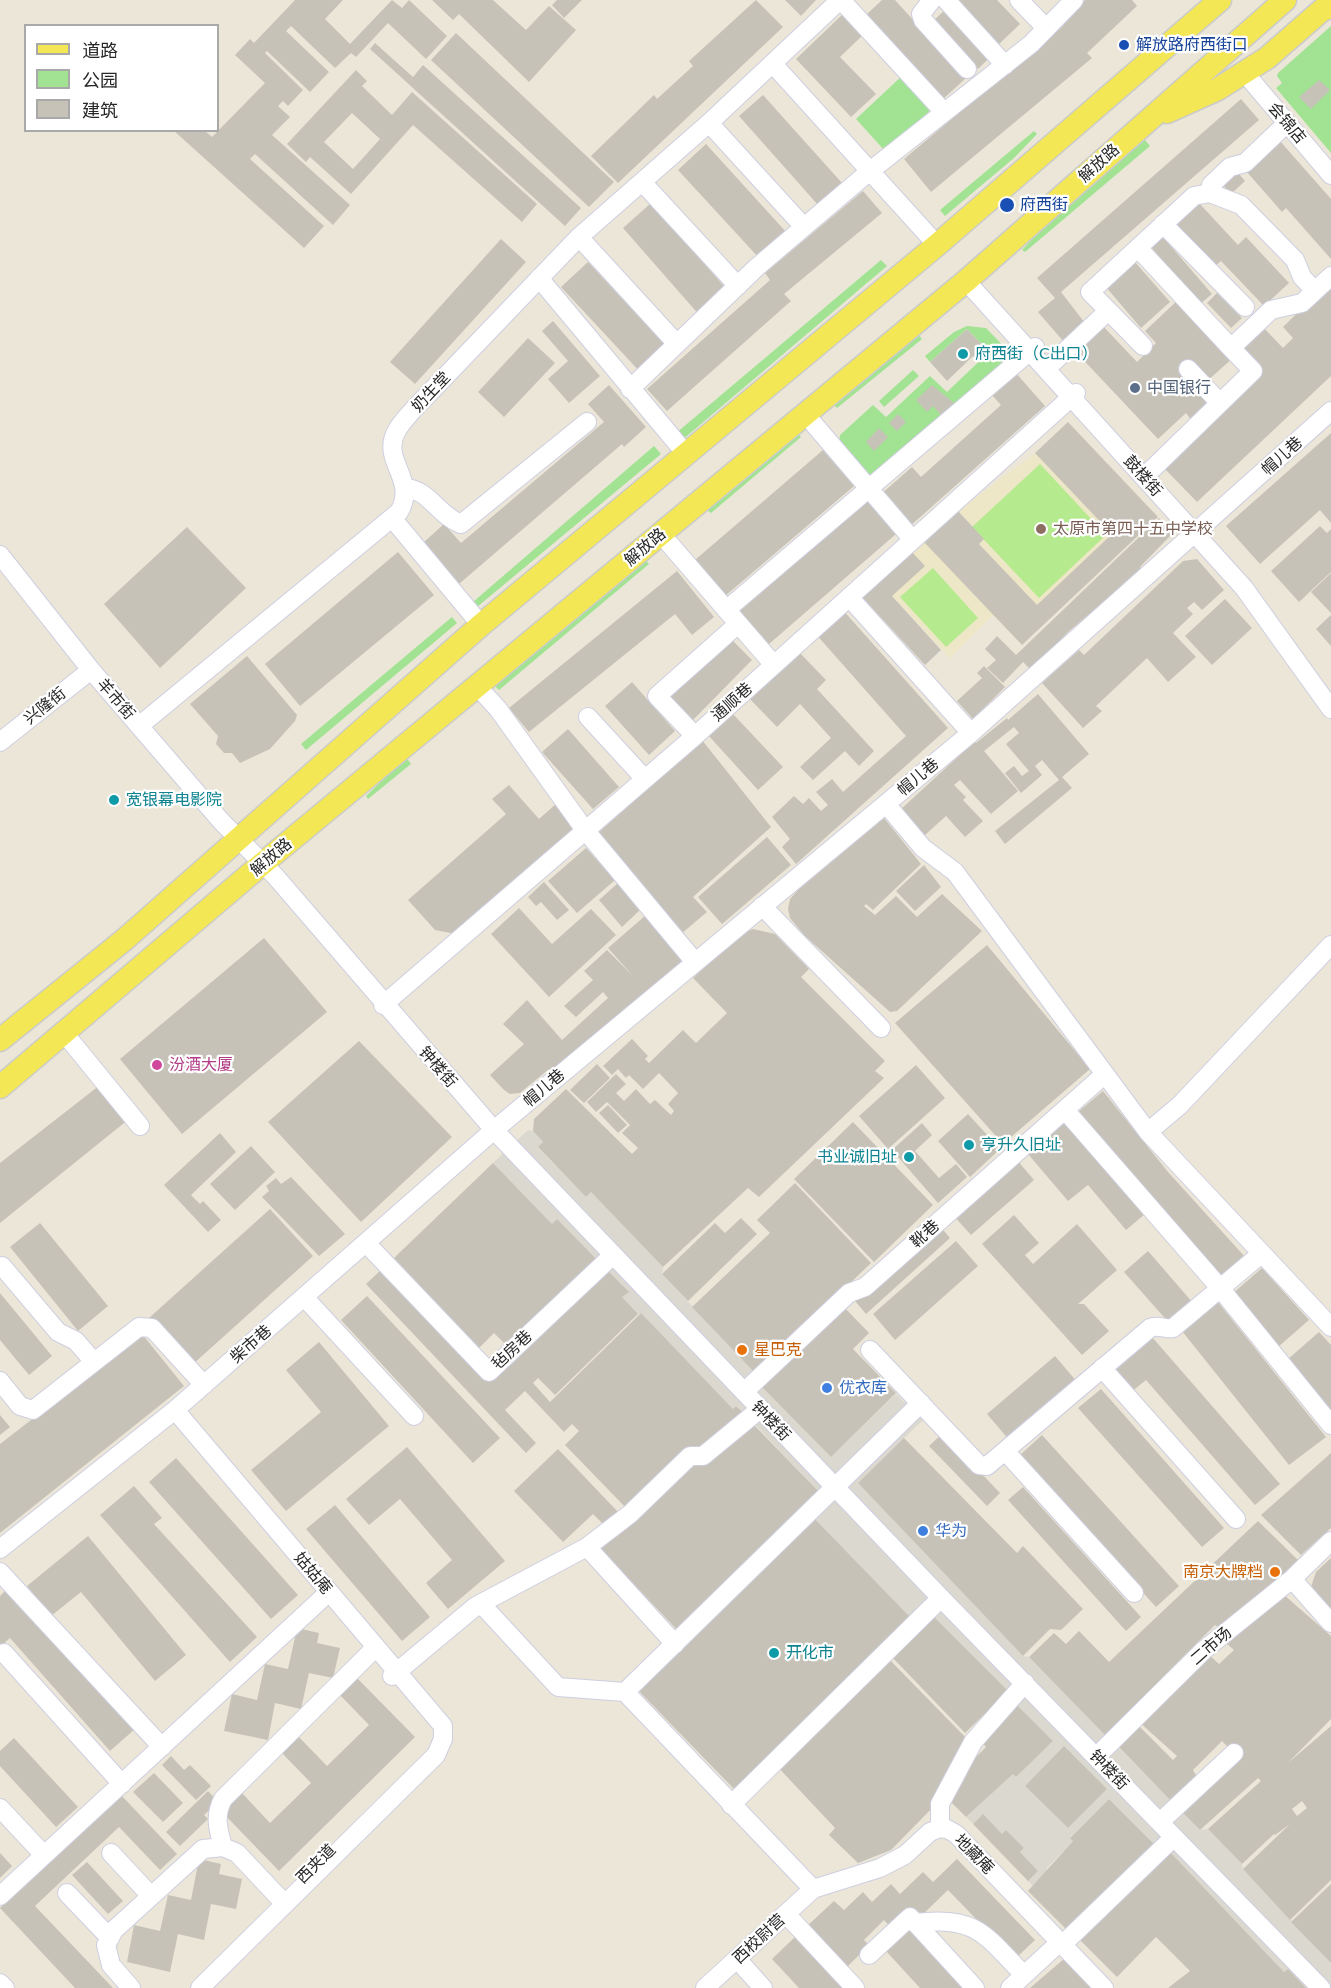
<!DOCTYPE html>
<html>
<head>
<meta charset="utf-8">
<style>
  body { margin:0 }
  #map { position:relative; width:1331px; height:1988px; overflow:hidden; background:#ebe6d8; font-family:Lato,"Noto Sans SC",sans-serif }
  canvas { display:block }
  .legend { position:absolute; left:24px; top:24px; width:195px; height:108px; box-sizing:border-box; background:#fff; border:2px solid #a9a9a9; margin:0; padding:8px 10px; list-style:none; font-size:18px; color:#272727 }
  .legend li { display:flex; align-items:center; gap:12px; height:30px }
  .legend b { width:30px; border:2px solid #a9a9a9 }
</style>
</head>
<body>
<div id="map">
<canvas width="1331" height="1988"></canvas>
<ul class="legend">
<li><b style="height:8px;background:#f3e755"></b>道路</li>
<li><b style="height:16px;background:#a1e393"></b>公园</li>
<li><b style="height:16px;background:#c6c2b8"></b>建筑</li>
</ul>
</div>
<script>
const c = document.querySelector('canvas').getContext('2d');
c.lineJoin = 'round';
function fillPath(path, color) { c.fillStyle = color; c.fill(path, 'evenodd'); }
function strokePath(path, color, width, dash) { c.strokeStyle = color; c.lineWidth = width; c.lineCap = dash ? 'butt' : 'round'; c.setLineDash(dash || []); c.stroke(path); }
function label(font, color, halo, rows, align = 'center') {
  c.font = font + ' Lato,"Noto Sans SC",sans-serif'; c.lineWidth = 4.5; c.setLineDash([]); c.textBaseline = 'middle'; c.strokeStyle = halo; c.fillStyle = color; for (const [text, x, y, turn = 0] of rows) {
    c.save(); c.translate(x, y); c.rotate((+turn || 0) * Math.PI / 180); c.textAlign = isNaN(turn) ? turn : align; if (halo) c.strokeText(text, 0, 0); c.fillText(text, 0, 0); c.restore();
  }
}
fillPath(new Path2D(`
  M1068 422 1158 517 1022 645 993 615 950 658 892 596 911 551 958 511 1035 453Z`), '#ede7c7');
fillPath(new Path2D(`
  M1331 26V153L1276 88 1282 83 1277 76 1278 73Z
  M904 74 934 107 885 151 856 119Z
  M1034 131 1037 134 1014 158 945 216 940 210Z
  M1145 140 1150 146 1025 252 1022 250 1051 219Z
  M881 260 887 266 681 441 675 434Z
  M967 326 986 328 1015 358 872 480 839 442 840 435 873 405 886 417 930 376 947 392 989 352 967 329 930 362 925 356 954 332Z
  M917 333 922 339 837 408 832 403Z
  M913 370 919 376 884 407 879 401Z
  M796 431 801 437 711 513 705 508Z
  M654 446 661 454 477 607 473 602Z
  M644 558 649 564 499 690 493 684Z
  M452 617 457 623 306 750 301 744Z
  M406 757 411 764 368 799 366 796Z`), '#a1e393');
fillPath(new Path2D(`
  M1040 464 1106 535 1039 598 972 527Z
  M933 568 978 618 946 647 900 597Z`), '#b5eb8e');
fillPath(new Path2D(`
  M528 1130 533 1131 543 1142 538 1148 586 1197 591 1192 663 1267 662 1274 756 1374 761 1386 831 1457 896 1394 923 1420 858 1483 1023 1656 1029 1657 1200 1830 1208 1829 1242 1864 1243 1869 1331 1963V1988H1306L1288 1969 1284 1972 1169 1851 1156 1846 1109 1799 1070 1837 1073 1841 1046 1869 1048 1872 1033 1886 1028 1881 1038 1871 1020 1852 1024 1848 1006 1830 1002 1834 983 1815 973 1824 966 1817 1013 1774 1016 1777 1053 1741 1016 1704 911 1618 813 1517 823 1496 737 1406 733 1409 641 1314H638L622 1297 628 1292 604 1267 552 1224 493 1163ZM1064 1747 1107 1789 1068 1828 1025 1786Z`), '#dbd8cf');
fillPath(new Path2D(`
  M295 0H343L325 19 350 44 392 0 402 8 409 0 447 36 426 59 388 23 356 57 351 53 335 68 291 26 286 31 329 72 310 92 267 51 265 53 303 90 288 106 283 101 278 106 290 117 272 135 350 205 333 225 255 154 250 159 324 226 304 248 173 130H204L212 137 265 83 235 55 250 39 254 43Z
  M432 0H493L526 30 549 6 576 30 529 82 459 14 453 20Z
  M557 0H582L564 18 552 5Z
  M756 0 783 27 618 183 591 156 654 95 657 99 693 66 689 61Z
  M785 0H816L801 16Z
  M882 0H895L966 78 943 99 866 15Z
  M952 0H997L1020 24 996 47Z
  M1085 0H1132L1137 6 1087 53 1092 58 931 192 904 159 1064 25 1061 22Z
  M945 10 990 57 978 69 933 21Z
  M845 12 865 33 840 57 876 94 851 117 796 59Z
  M456 33 614 182 589 207 431 60Z
  M375 43 413 77 423 65 581 208 565 226 370 49Z
  M356 70 367 81 362 86 392 115 412 92 537 204 522 222 413 125 351 194 310 157 306 162 287 144ZM352 113 380 139 353 169 324 142Z
  M1319 80 1330 90 1311 109 1299 97Z
  M763 95 842 183 818 205 739 116Z
  M1241 99 1259 120 1061 292 1085 323 1064 342 1038 312 1055 298 1037 278Z
  M1280 141 1331 199V259L1286 208 1282 212 1246 171Z
  M706 144 787 233 759 258 678 170Z
  M1234 168 1245 181 1231 194 1220 182Z
  M863 191 882 213 784 294 791 301 667 411 647 389 770 280 765 273Z
  M651 203 729 292 701 317 623 228Z
  M1199 203 1238 245 1246 237 1289 283 1264 306 1221 261 1214 267 1174 226Z
  M1163 237 1212 294 1200 304 1151 247Z
  M501 239 526 262 415 384 390 362Z
  M1134 261 1170 302 1141 328 1105 286Z
  M588 262 669 349 642 374 561 287Z
  M1331 280V376L1197 502 1163 467 1261 370 1237 345 1260 324 1283 348 1293 338 1283 327Z
  M1217 293 1242 318 1231 328 1207 303Z
  M1180 298 1234 357 1206 382 1185 360 1178 367 1213 402 1192 421 1186 413 1158 439 1074 350 1101 324 1137 362 1156 343 1145 331Z
  M553 321 600 376 569 403 548 379 568 361 542 331Z
  M967 329 989 352 978 362 973 356 947 381 930 362Z
  M528 338 555 363 504 417 478 392Z
  M1015 372 1045 406 909 527 880 495 912 467 921 477 1001 405 991 394Z
  M609 385 646 427 624 447 622 444 459 584 424 542 444 524 461 543 604 422 588 404Z
  M932 385 954 403 941 415 933 406 927 412 916 400Z
  M898 414 906 422 897 431 889 423Z
  M1068 422 1158 517 1022 645 924 542 958 511 984 539 979 544 1037 605 1112 534 1035 453Z
  M879 428 888 437 874 451 866 442Z
  M1331 433V523L1320 510 1260 564 1226 526Z
  M823 450 854 486 725 596 695 560Z
  M867 501 896 534 769 644 740 611Z
  M1159 518 1173 533 1140 567 1142 570 1069 631 1031 670 1023 662 1003 683 987 668 996 660 985 649 997 636 1016 655Z
  M1320 526 1327 533 1331 529V572L1299 602 1271 571Z
  M187 527 246 588 160 668 104 604Z
  M911 551 925 566 892 596 941 650 925 665 862 597Z
  M398 552 434 595 300 706 265 664Z
  M1197 559 1224 590 1202 610 1194 602 1187 608 1193 614 1173 633 1196 657 1168 682 1147 658 1096 706 1102 711 1083 728 1042 683 1079 650 1084 655 1183 561Z
  M677 571 714 617 692 635 675 614 529 732 509 708Z
  M1331 573V613L1311 592Z
  M1225 599 1252 628 1212 665 1185 636Z
  M841 608 948 728 796 864 782 847 790 839 772 817 794 796 803 804 809 798 821 811 828 805 816 792 832 779 843 792 906 736 814 632Z
  M1331 615V646L1316 629Z
  M729 637 752 660 693 720 670 697Z
  M796 649 826 680 817 689 874 751 859 766 845 751 813 780 800 767 831 738 800 704 777 727 747 696Z
  M247 656 297 715 295 721 270 749 240 763 232 753H224L216 744 218 736 190 704Z
  M984 666 1005 687 973 719 957 701 982 678 977 673Z
  M632 682 675 731 649 755 605 706Z
  M1038 694 1089 754 1062 777 1072 788 1005 844 995 831 1059 780 1042 760 1035 766 1042 775 1021 793 1005 773 1014 766 1022 776 1029 771 1006 744 1019 733 1014 727 984 751 1018 791 991 814 960 780 954 785 966 797 963 800 983 821 965 837 946 816 925 835 900 810 974 742 976 743 1007 718 1008 720Z
  M732 713 783 767 758 790 708 735Z
  M568 729 619 787 593 809 542 752Z
  M702 740 771 827 693 897 707 912 681 934 597 834Z
  M509 785 539 819 556 804 577 828 456 934 435 930 408 900 506 814 492 799Z
  M884 818 921 864 873 910 866 904 864 906 875 915 896 896 917 917 942 894 982 931 897 1011 890 1012 805 936 790 918 788 909 790 899 798 890Z
  M767 837 791 865 722 924 698 897Z
  M586 848 615 880 577 913 548 881Z
  M924 865 941 887 915 911 896 891Z
  M544 882 569 910 557 920 541 902 536 906 528 897Z
  M618 883 641 909 622 927 599 900Z
  M519 908 552 944 591 909 616 935 549 997 491 934Z
  M646 915 684 959 553 1073 549 1069 520 1093 510 1094 504 1090 490 1075 524 1044 503 1024 527 1000 562 1040 608 998 603 992 576 1017 564 1006 593 980 584 971 607 950 633 976 608 948Z
  M753 929 775 934 809 969 801 977 885 1061 875 1071 884 1078 759 1197 748 1188 663 1267 591 1192 586 1197 538 1147 543 1142 533 1131 534 1119 566 1089 632 1154 638 1148 622 1133 630 1125 607 1102 596 1112 587 1102 616 1074 626 1084 616 1093 624 1101 636 1089 650 1104 655 1100 671 1115 674 1111 668 1104 678 1093 659 1073 643 1089 629 1075 626 1078 618 1069 612 1075 603 1066 632 1039 648 1056 645 1059 649 1063 683 1030 696 1043 727 1013 693 978 743 933Z
  M264 938 327 1012 182 1134 120 1059Z
  M987 945 1090 1069 1003 1144 895 1023Z
  M359 1041 452 1137 361 1222 268 1122Z
  M597 1064 610 1078 584 1103 570 1090Z
  M916 1065 945 1098 888 1149 859 1116Z
  M100 1085 129 1119 0 1223V1163Z
  M1103 1091 1168 1172 1246 1258 1223 1278 1078 1112Z
  M608 1105 627 1125 618 1133 599 1113Z
  M968 1114 1000 1149 970 1177 938 1141Z
  M1067 1121 1145 1214 1126 1230 1088 1185 1068 1201 1028 1154Z
  M853 1122 933 1205 874 1262 794 1179Z
  M922 1123 932 1135 915 1151 939 1178 956 1164 967 1177 938 1203 892 1150Z
  M220 1133 236 1152 191 1195 200 1204 203 1201 221 1220 208 1232 164 1185Z
  M251 1146 275 1172 235 1210 210 1184Z
  M1017 1160 1034 1180 971 1235 953 1215Z
  M493 1163 552 1224 557 1219 600 1263 510 1349 494 1333 479 1348 394 1258Z
  M291 1177 345 1234 319 1256 262 1197 269 1191 266 1186 276 1178 281 1184Z
  M795 1183 871 1263 756 1374 692 1307 770 1233 757 1220Z
  M270 1209 313 1256 192 1365 149 1318Z
  M1014 1215 1039 1243 1025 1255 1033 1264 1077 1224 1117 1270 1078 1304H1084L1109 1331 1082 1355 982 1244Z
  M741 1218 757 1234 688 1301 662 1274 715 1223 725 1233Z
  M40 1223 108 1306 78 1331 10 1247Z
  M939 1225 950 1238 866 1314 855 1301Z
  M956 1241 978 1266 895 1340 873 1314Z
  M1148 1251 1193 1303 1170 1324 1124 1272Z
  M604 1267 629 1292 622 1297 638 1314 555 1395 538 1378 533 1383 550 1402 641 1313 733 1409 736 1406 746 1415 629 1511 565 1445 579 1431 572 1424 564 1432 525 1391 505 1410 536 1443 526 1453 366 1284 382 1269 485 1380Z
  M1262 1268 1309 1320 1278 1347 1231 1295Z
  M0 1293 52 1356 29 1375 0 1340Z
  M367 1296 500 1438 473 1463 341 1320Z
  M1218 1302 1326 1437 1289 1465 1182 1331Z
  M843 1306 869 1333 853 1349 896 1393 831 1457 761 1386Z
  M1319 1332 1331 1345V1410L1287 1360Z
  M142 1334 184 1386 0 1533V1444Z
  M1152 1337 1280 1484 1255 1505 1146 1380 1130 1393 1112 1372Z
  M319 1342 389 1426 286 1511 251 1470 321 1412 286 1370Z
  M1055 1356 1078 1383 1010 1441 987 1414Z
  M1101 1389 1224 1528 1202 1547 1078 1408Z
  M0 1415 10 1427 0 1435Z
  M755 1426 823 1496 681 1634 596 1544 691 1461 745 1428Z
  M943 1433 1000 1493 987 1506 929 1446Z
  M1042 1435 1179 1586 1156 1607 1019 1456Z
  M904 1438 1017 1553 1023 1546 1083 1609 1061 1630 1050 1629 1023 1656 858 1483Z
  M407 1447 505 1561 448 1609 426 1583 452 1560 400 1499 369 1525 346 1499Z
  M558 1449 618 1512 604 1525 593 1514 563 1542 514 1491Z
  M1331 1453V1528L1301 1555 1261 1515Z
  M176 1458 298 1595 271 1619 149 1482Z
  M134 1486 162 1518 154 1524 257 1637 230 1662 100 1515Z
  M1023 1487 1141 1617 1126 1631 1008 1500Z
  M335 1505 430 1617 402 1641 306 1529Z
  M813 1517 911 1618 734 1789 636 1688Z
  M1258 1521 1300 1562 1221 1629 1215 1625 1105 1735 1029 1657 1054 1633 1066 1644 1079 1631 1109 1662Z
  M88 1536 186 1655 155 1681 81 1592 51 1616 27 1586Z
  M1331 1558V1614L1311 1587 1316 1572Z
  M9 1587 135 1729 110 1751 10 1638 0 1647V1596Z
  M1283 1594 1331 1636V1719L1288 1763 1331 1726V1880L1290 1920 1243 1869 1290 1824 1275 1835 1274 1834 1242 1864 1208 1829 1261 1781 1258 1778 1200 1830 1181 1811 1236 1755 1222 1741 1193 1770 1198 1779 1174 1804 1116 1744 1137 1724 1173 1760 1177 1756 1138 1721 1207 1653 1219 1664 1234 1650 1226 1643ZM1302 1801 1307 1808 1297 1816 1292 1809Z
  M932 1615 1008 1691 965 1733 891 1656Z
  M297 1628 319 1633 317 1643 340 1648 333 1678 309 1673 301 1709 275 1703 268 1740 224 1731 232 1694 257 1700 265 1664 288 1669Z
  M888 1658 970 1742 938 1802 891 1850 858 1863 829 1835 835 1828 776 1765Z
  M357 1678 415 1737 279 1871 221 1811 241 1792 270 1823 311 1783 280 1751 297 1735 327 1766 369 1725 340 1695Z
  M1016 1704 1053 1741 1016 1777 1013 1774 966 1817 947 1798 964 1781 958 1775 986 1747 980 1740Z
  M14 1738 78 1807 56 1827 0 1766V1751Z
  M1064 1746 1107 1789 1068 1828 1025 1786Z
  M171 1756 184 1770 190 1765 211 1786 196 1800 162 1765Z
  M154 1773 183 1803 163 1822 133 1792Z
  M208 1791 218 1802 204 1815 208 1819 180 1846 166 1832Z
  M120 1794 177 1854 160 1870 119 1827 35 1906 113 1988H75L0 1908Z
  M1109 1799 1156 1846 1070 1933 1028 1891 1073 1841 1070 1838Z
  M983 1814 1002 1834 1006 1830 1024 1848 1020 1852 1038 1871 1028 1881 973 1824Z
  M1169 1851 1284 1972 1288 1969 1306 1988H1168L1190 1971 1156 1937 1117 1977 1079 1939Z
  M0 1853 12 1866 0 1878Z
  M199 1859 221 1864 219 1874 242 1879 236 1909 211 1904 204 1940 178 1934 170 1972 127 1962 134 1925 160 1931 168 1895 191 1900Z
  M957 1859 1035 1940 1015 1959 948 1890 918 1919 891 1928 884 1920 864 1940 869 1945 845 1969 806 1927 834 1901 844 1910 863 1892 872 1902 891 1884 900 1894 923 1872 933 1882Z
  M87 1862 123 1901 108 1914 72 1875Z
  M1331 1884V1963L1291 1922Z
  M909 1929 965 1988H920L886 1951Z
  M796 1936 845 1988H799L772 1959Z
  M1065 1958 1095 1988H1030Z`), '#c6c2b8');
const minor = new Path2D(`
  M841 0 944 112
  M932 0 921 14 923 20 967 69
  M946 0 1005 65
  M1019 0 1045 27
  M773 64 937 245
  M1244 72 1331 175
  M709 123 804 227
  M643 183 738 286
  M1210 193 1211 185 1230 167 1245 163 1287 123
  M1163 224 1245 307
  M579 237 677 344
  M1138 248 1231 348
  M539 278 686 454
  M966 281 1244 588 1331 709
  M1143 346 1090 292 1194 196 1210 193 1241 205 1295 260 1302 277 1315 291
  M1046 369 1108 311
  M1188 369 1220 403
  M630 389 757 267 870 171 1031 44 1074 0
  M806 415 913 540
  M1144 477 1253 371 1231 348 1271 310 1302 303 1331 276
  M406 488C429 490 439 516 461 524L587 422
  M392 518 481 625
  M661 534 774 665
  M0 555 91 670 221 821 276 877 494 1130 941 1598 1321 1988
  M849 597 971 733
  M726 610 1035 347
  M477 686 498 709 585 830 695 962
  M588 717 644 778
  M139 726 399 512C418 480 381 461 396 432 400 424 407 417 413 410L579 237 709 123 840 0
  M695 736 657 696 738 624
  M0 742 91 670
  M886 804 923 848 955 872 1148 1132 1331 1327
  M762 906 881 1028
  M383 1005 695 736 1076 393
  M65 1034 140 1126
  M1065 1110 1220 1288 1331 1425
  M1148 1132 1180 1105 1331 945
  M366 1243 489 1372 613 1255
  M2 1266 58 1332 76 1341 94 1362
  M304 1297 414 1416
  M870 1350 979 1465 987 1466 1150 1328C1159 1324 1165 1330 1173 1328L1261 1254
  M1102 1368 1236 1519
  M0 1381 20 1406 33 1410 139 1327 152 1328 204 1385
  M744 1392 849 1293 865 1287 1105 1074
  M175 1410 443 1726V1739L436 1755 200 1988
  M1005 1451 1134 1593
  M587 1547 675 1644
  M0 1549 175 1410 494 1130 971 733 1331 411
  M0 1572 162 1747
  M1292 1579 1331 1623
  M476 1606 587 1547 630 1514 690 1456H703L760 1409
  M4 1653 122 1784
  M392 1676 476 1606 484 1607 558 1687 625 1692 813 1889
  M625 1692 921 1403
  M1096 1757 1204 1650 1292 1579 1331 1541
  M731 1805 941 1598
  M0 1808 44 1855
  M1160 1822 1234 1753
  M940 1828V1804L973 1742 1025 1683
  M223 1847C218 1829 214 1816 223 1799L376 1647
  M111 1853 151 1896
  M67 1893 110 1938
  M0 1896 329 1592
  M786 1914 855 1988
  M915 1923C976 1915 985 1935 1024 1975
  M1062 1945 1174 1837
  M869 1955 910 1917 975 1988
  M737 1959 763 1988
  M0 1983 5 1988
  M131 1988 111 1965 106 1945 114 1930 203 1849 223 1847 237 1853 285 1904
  M705 1988 813 1889 880 1868 905 1855 930 1832 940 1828 947 1829 956 1834 1104 1988
  M1010 1988 1060 1942`);
const major = new Path2D(`
  M1167 112 1218 89 1267 58 1322 10 1331 7
  M0 1040 124 940 481 625 937 245 1220 0
  M0 1087 262 864 966 281 1285 0`);
strokePath(minor, '#cecee1', 20);
strokePath(major, '#cbcbcb', 25);
strokePath(minor, '#fff', 18);
strokePath(major, '#f3e755', 22);
for (const [x, y, r, color] of [
  [1124,45,6,"#1a4fb4"],
  [1007,205,8,"#1a4fb4"],
  [963,354,6,"#0f9aa8"],
  [1135,388,6,"#5c6f8a"],
  [1041,529,6,"#8d6e63"],
  [114,800,6,"#0f9aa8"],
  [157,1065,6,"#d1479c"],
  [969,1145,6,"#0f9aa8"],
  [909,1157,6,"#0f9aa8"],
  [742,1350,6,"#e8710a"],
  [827,1388,6,"#3f7fe0"],
  [923,1531,6,"#3f7fe0"],
  [1275,1572,6,"#e8710a"],
  [774,1653,6,"#0f9aa8"]
]) { const dot = new Path2D(); dot.arc(x, y, r, 0, 2 * Math.PI); c.fillStyle = color; c.fill(dot); strokePath(dot, '#fff', 2); }
label('16px', '#164399', '#fff', [
  ["解放路府西街口",1136,45],
  ["府西街",1020,205]
], 'left');
label('16px', '#272727', '#fff', [
  ["会锦店",1287,123,50],
  ["解放路",1099,163,-42],
  ["奶生堂",431,392,-47],
  ["帽儿巷",1282,456,-42],
  ["鼓楼街",1143,476,48],
  ["解放路",645,547,-40],
  ["羊市街",116,699,49],
  ["通顺巷",732,702,-42],
  ["兴隆街",45,706,-39],
  ["帽儿巷",918,777,-40],
  ["解放路",271,857,-40],
  ["钟楼街",438,1067,49],
  ["帽儿巷",544,1088,-40],
  ["靴巷",925,1234,-42],
  ["柴市巷",251,1344,-41],
  ["毡房巷",512,1350,-43],
  ["钟楼街",771,1421,46],
  ["姑姑庵",313,1573,50],
  ["二市场",1211,1646,-41],
  ["钟楼街",1109,1770,46],
  ["地藏庵",974,1854,45],
  ["西夹道",316,1864,-45],
  ["西校尉营",759,1939,-43]
]);
label('16px', '#0d838f', '#fff', [
  ["府西街（C出口）",975,354],
  ["宽银幕电影院",126,800],
  ["亨升久旧址",981,1145],
  ["书业诚旧址",897,1157,"right"],
  ["开化市",786,1653]
], 'left');
label('16px', '#4e5e75', '#fff', [
  ["中国银行",1147,388]
], 'left');
label('16px', '#785e54', '#fff', [
  ["太原市第四十五中学校",1053,529]
], 'left');
label('16px', '#b23c85', '#fff', [
  ["汾酒大厦",169,1065]
], 'left');
label('16px', '#c56008', '#fff', [
  ["星巴克",754,1350],
  ["南京大牌档",1263,1572,"right"]
], 'left');
label('16px', '#366cbe', '#fff', [
  ["优衣库",839,1388],
  ["华为",935,1531]
], 'left');
</script>
</body>
</html>
